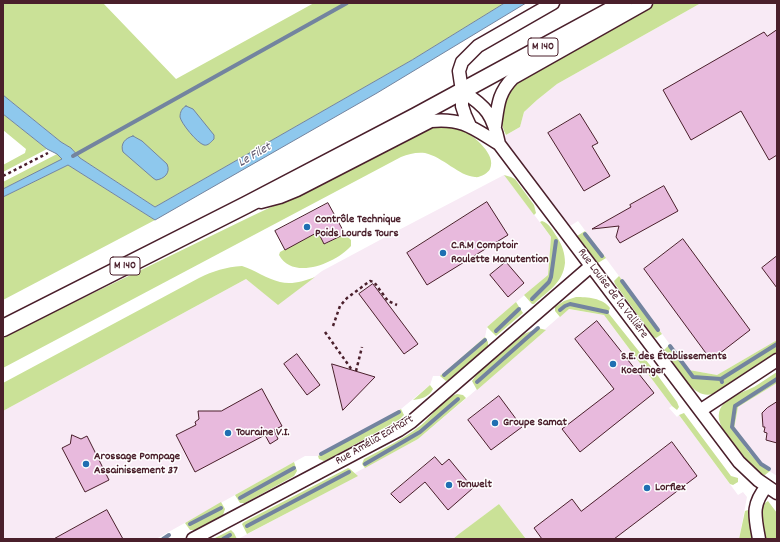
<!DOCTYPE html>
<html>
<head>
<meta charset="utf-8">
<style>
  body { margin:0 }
  #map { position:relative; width:780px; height:542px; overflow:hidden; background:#fff; font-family:Dekko,sans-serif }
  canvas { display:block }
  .frame { position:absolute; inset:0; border:4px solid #4a1f2b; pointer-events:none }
</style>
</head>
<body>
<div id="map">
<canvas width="780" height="542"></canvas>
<div class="frame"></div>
</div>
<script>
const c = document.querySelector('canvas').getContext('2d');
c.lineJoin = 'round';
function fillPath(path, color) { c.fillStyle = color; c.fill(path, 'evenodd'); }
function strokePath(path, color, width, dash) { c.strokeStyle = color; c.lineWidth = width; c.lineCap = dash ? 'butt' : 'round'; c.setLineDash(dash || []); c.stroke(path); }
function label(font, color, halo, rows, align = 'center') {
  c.font = font + ' Dekko,sans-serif'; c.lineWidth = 3; c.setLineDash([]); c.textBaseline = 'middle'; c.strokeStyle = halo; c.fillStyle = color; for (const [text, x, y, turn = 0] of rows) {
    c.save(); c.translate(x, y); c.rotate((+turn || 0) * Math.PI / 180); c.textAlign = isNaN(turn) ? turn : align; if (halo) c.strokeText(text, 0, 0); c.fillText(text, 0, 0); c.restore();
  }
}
fillPath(new Path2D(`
  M701 3H777V340L717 375 689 370 578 221 570 226 503 137 520 127 524 112 537 100 557 84Z
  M504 175 551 237 548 275 487 327 485 337 440 376H433L430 385 401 409 318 456H305L156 539H3V411L246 279 278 304 322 271 393 233Z
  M568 309 604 315 672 406 669 408 677 417 679 415 738 495 743 492 747 497 739 539H526L499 504 453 539H238L357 476 355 473 418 439 469 396Z
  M777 383V476L763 467 752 456 734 430 738 407Z`), '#f8eaf5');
fillPath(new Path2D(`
  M3 3H103L176 79 314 3H505L412 60 155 207 80 158 71 148 61 142 3 95Z
  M656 3H701L557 84 537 100 524 112 520 127 506 135C496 114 503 103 513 85Z
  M3 114 47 149 3 172V165L25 153 26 149 3 130Z
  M443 127C450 128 458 128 464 131 474 136 497 155 490 169 488 173 480 178 475 177 459 176 443 157 425 153 416 152 409 154 401 157L3 368V338L33 322 139 271 252 216 333 178 421 132 431 128Z
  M57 154 63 159 3 189V182Z
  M68 165 155 220 3 300V197Z
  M504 175 511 177 515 179 534 205 536 213 534 215Z
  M542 221C549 223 553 231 557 237 562 245 565 253 565 263 563 283 548 291 534 304H532L524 295 548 275 551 237 540 222Z
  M585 231 606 258 598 263 577 236Z
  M318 232 325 244 345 234 351 240V246C336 263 293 281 279 255L280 252Z
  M242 266C255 270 267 279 280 282 292 285 304 281 315 277L278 305 246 279 3 411V383L199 278C213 271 226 267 242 266Z
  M619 276 662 334 656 338 654 337 615 284 614 281Z
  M576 297C587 297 603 298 610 308L608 313 610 315 653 369 677 402 679 407 677 410 672 406 604 315 569 309 560 317 555 311V307L564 301Z
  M516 302 523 313 496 336 487 327Z
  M538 328 546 330 477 390 472 381 477 374 524 334Z
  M485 337 488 342V347L449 380 446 381 440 376Z
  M777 340V353L718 392C698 402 687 382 677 368 673 362 667 356 664 350L670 344 689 370 717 375Z
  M777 372V383L738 407 734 429C743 445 754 462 770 471L765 475C753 473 744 457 737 448 731 440 723 432 720 423 713 401 739 394 754 387 762 382 769 377 777 372Z
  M430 385 433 389C429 397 421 399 413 400Z
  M457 394 463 395 466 398 418 439 365 468 362 464 364 459C383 449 403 439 420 426 432 417 442 398 457 394Z
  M401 409 404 415 400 419 329 459 324 461 319 459 318 456Z
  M684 413 731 476 738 478V482L733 485 730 484 679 415Z
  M294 462 297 471 294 476 245 503H240L235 495Z
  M348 468 350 469 358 476 247 534 242 524 244 522Z
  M768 501 777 513V539H762C760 529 757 506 768 501Z
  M221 502 225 509 223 515 195 530H190L185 523Z
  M499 504 526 539H453L459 534Z
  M748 510 752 539H739L745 511Z
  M231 530 234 533 237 539H213Z`), '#cae197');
const water = new Path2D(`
  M505 3H526L377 93 155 220 68 165 3 197V189L62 159 57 154 47 149 3 114V95L61 142 71 148 80 158 155 207 412 60Z
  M186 106 193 109 214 135V139C211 142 208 146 204 145 197 143 181 123 180 117 180 112 182 108 186 106Z
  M133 136 142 141 167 164C171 173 164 179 156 180L153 178 123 152C120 144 125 138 133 136Z`);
fillPath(water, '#8ec8ed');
strokePath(water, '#73849f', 1);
strokePath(new Path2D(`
  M73 156 347 3
  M585 234 602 256
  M622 281 658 330
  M532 299 549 282 551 277 556 241
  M560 310 565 306 570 304 607 312
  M496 331 519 309
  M670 346 693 377 721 379
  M444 375 485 340
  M477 382 538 328
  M722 382 721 379 777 344
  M321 454 399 412
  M365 464 420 432 458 399
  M769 469 761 464 732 427 735 406 777 379
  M240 498 294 468
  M190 524 221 508
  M247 526 349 472
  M163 539 169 535
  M223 539 230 535`), '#73849f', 4);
const building = new Path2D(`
  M777 30V155L769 160 741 111 691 140 663 90 764 32 767 36Z
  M580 114 598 143 592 146 610 176 584 191 548 133Z
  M664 186 678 211 620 243 616 237 619 226 592 229 631 207 630 205Z
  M487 202 508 235 427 285 407 253Z
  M328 203 345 234 324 244 318 232 285 250 275 231Z
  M683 239 750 330 711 360 644 269Z
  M777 256V288L762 268Z
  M506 262 524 283 508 297 490 275Z
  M373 284 418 344 404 354 359 294Z
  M597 321 654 393 580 452 562 429 614 389 575 339Z
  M297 354 320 385 307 395 284 364Z
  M332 364 375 377 343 410Z
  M262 389 282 426 274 430 278 439 270 444 265 435 195 472 176 435 196 425 195 422 199 419 198 411H221Z
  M499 396 522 427 491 450 468 420Z
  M777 402V443L766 440 767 433 764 432 765 427H763L762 413 767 408Z
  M72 435 81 439 87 436 109 480 85 492 62 448 70 444Z
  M672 442 697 476 614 539H542L534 528 572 499 581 511Z
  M435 457 442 465 449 459 473 488 448 510 425 482 400 503 391 494Z
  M107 510 123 539H54Z`);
fillPath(building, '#e8badd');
strokePath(building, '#4a1f2b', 1);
const minor = new Path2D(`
  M462 91C487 107 493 115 499 144L739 462 758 480 777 493
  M470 126 465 115 462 106V91L459 71 462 62 478 46 553 3
  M495 126C498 106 498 93 513 78L646 3
  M261 202 280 197 297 190 431 121C463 118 473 128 499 144
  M701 410 777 360
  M193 539 399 430 411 422 591 266
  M759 539C755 516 751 505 767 486`);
const major = new Path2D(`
  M3 328 246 205 416 116 624 3`);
strokePath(minor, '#4a1f2b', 15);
strokePath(major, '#4a1f2b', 19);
strokePath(new Path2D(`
  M3 176 48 153
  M333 326 340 306 347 298 370 281 374 282 388 301 397 305
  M325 332 352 370
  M356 371 362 347`), '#4a1f2b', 2.5, [3, 3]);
strokePath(minor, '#fff', 12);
strokePath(major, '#fff', 16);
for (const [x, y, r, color] of [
  [307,227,4,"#1f6fb2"],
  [443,253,4,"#1f6fb2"],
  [613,364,4,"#1f6fb2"],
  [495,423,4,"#1f6fb2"],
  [228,433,4,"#1f6fb2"],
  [86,464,4,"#1f6fb2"],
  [449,485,4,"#1f6fb2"],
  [647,488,4,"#1f6fb2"]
]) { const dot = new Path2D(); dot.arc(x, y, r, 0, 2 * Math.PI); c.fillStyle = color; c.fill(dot); strokePath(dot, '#fff', 1.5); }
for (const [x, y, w] of [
  [543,47,30],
  [125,266,30]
]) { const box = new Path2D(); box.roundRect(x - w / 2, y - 9, w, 18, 3); c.fillStyle = '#fff'; c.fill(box); strokePath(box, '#4a1f2b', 1); }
label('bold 11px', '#4a1f2b', null, [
  ["M 140",543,47],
  ["M 140",125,266]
]);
label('bold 12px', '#4a1f2b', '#fff', [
  ["Contrôle Technique",315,220],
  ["Poids Lourds Tours",315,234],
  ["C.R.M Comptoir",451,246],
  ["Roulette Manutention",451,260],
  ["S.E. des Établissements",621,357],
  ["Koedinger",621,371],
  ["Groupe Samat",503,423],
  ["Touraine V.I.",236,433],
  ["Arossage Pompage",94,457],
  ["Assainissement 37",94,471],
  ["Tonwelt",457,485],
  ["Lorflex",655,488]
], 'left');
label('12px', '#4a1f2b', '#fff', [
  ["Rue Louise de la Vallière",612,294,53],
  ["Rue Amélia Earhart",375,441,-30]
]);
label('italic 13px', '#625a6f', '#fff', [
  ["Le Filet",255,156,-30]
]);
</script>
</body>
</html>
